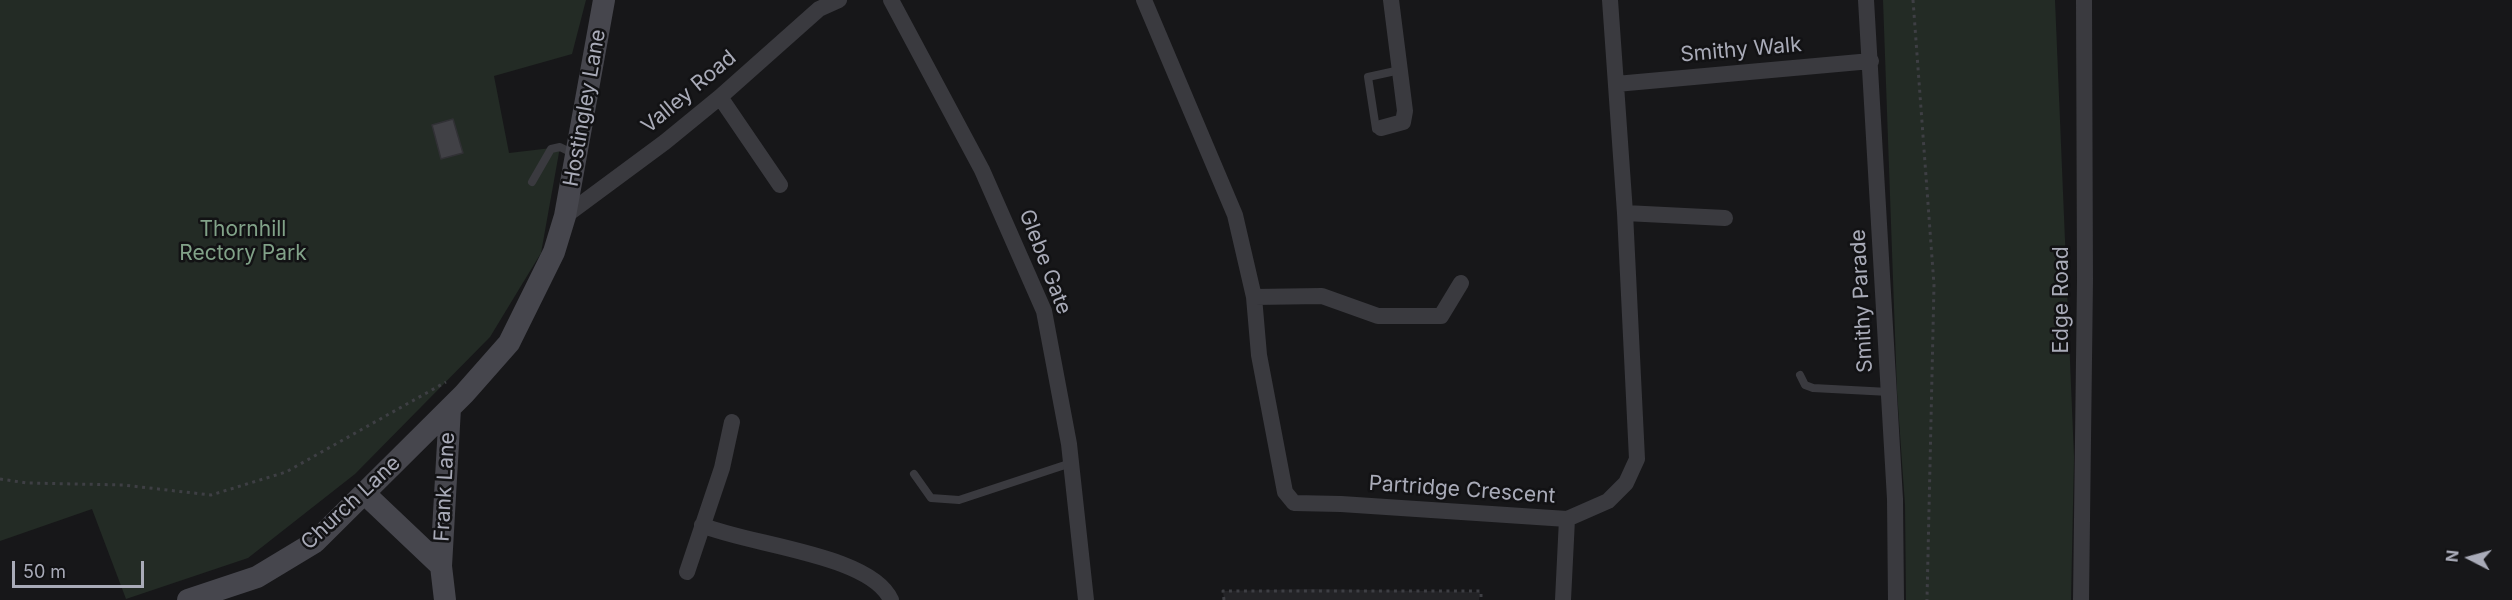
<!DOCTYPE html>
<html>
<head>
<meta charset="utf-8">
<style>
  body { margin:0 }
  #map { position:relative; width:2512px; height:600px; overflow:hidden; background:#171719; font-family:Inter,sans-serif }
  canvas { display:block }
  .north { position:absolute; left:2440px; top:528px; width:60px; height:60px; -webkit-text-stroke:4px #121214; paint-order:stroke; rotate:276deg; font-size:16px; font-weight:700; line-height:24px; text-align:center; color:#a9abb8 }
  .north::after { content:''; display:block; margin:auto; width:21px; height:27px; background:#a9abb8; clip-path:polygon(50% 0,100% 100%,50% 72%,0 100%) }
  .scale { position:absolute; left:12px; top:561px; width:132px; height:27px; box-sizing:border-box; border:3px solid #a9abb8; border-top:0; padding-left:8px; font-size:18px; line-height:21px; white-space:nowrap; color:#a9abb8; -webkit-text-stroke:4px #121214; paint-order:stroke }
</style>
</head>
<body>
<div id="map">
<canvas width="2512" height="600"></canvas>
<div class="north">N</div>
<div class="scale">50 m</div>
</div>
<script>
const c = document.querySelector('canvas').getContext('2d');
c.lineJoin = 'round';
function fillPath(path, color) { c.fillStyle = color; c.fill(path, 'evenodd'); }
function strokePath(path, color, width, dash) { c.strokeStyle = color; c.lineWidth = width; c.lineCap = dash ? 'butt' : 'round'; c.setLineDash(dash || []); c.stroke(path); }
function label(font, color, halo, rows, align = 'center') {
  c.font = font + ' Inter,sans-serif'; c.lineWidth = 5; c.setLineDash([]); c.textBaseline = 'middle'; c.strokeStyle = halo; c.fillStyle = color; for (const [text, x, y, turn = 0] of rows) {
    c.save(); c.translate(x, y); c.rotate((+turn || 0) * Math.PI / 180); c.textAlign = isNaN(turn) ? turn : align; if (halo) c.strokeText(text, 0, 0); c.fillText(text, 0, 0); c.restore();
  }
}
fillPath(new Path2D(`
  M1312 589 1480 592 1479 600H1224L1223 591Z`), '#232326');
fillPath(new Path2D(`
  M0 0H586L572 54 494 76 509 153 560 147 541 253 490 337 355 474 248 558 126 599 92 509 0 541Z
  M1883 0H2055L2074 457 2071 600H1906L1905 505 1897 391Z`), '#232b25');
const building = new Path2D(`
  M453 119 463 153 441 159 432 125Z`);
fillPath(building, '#414146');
strokePath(building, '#313135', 1.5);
strokePath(new Path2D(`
  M1913 0 1934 285 1927 600
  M0 479 27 483 123 485 211 495 286 472 446 382
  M1224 600 1223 591H1481V600`), '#3e3f44', 3, [3, 4.5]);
strokePath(new Path2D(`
  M1381 128 1376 129 1368 77 1400 70
  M532 182 551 149 560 147 574 154
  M1800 375 1805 385 1813 388 1889 392
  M914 474 931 498 959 500 1071 463`), '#3a3a3f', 8);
strokePath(new Path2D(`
  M891 0 982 170 1044 311 1069 444 1086 600
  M1144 0 1235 215 1254 297 1259 355 1285 492 1294 503 1341 504 1567 519 1608 501 1626 483 1637 459 1625 213 1610 0
  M1866 0 1895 499 1896 600
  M1616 84 1871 61
  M720 97 780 185
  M1381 128 1403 122 1405 111 1391 0
  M1625 213 1725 218
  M565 216 665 142 720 97 819 9 839 0
  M1254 297 1322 296 1378 316H1441L1461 283
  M702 525C747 545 871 554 891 600
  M687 572 722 468 732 422
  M1563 600 1567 519
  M2081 600 2085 280 2084 0`), '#3a3a3f', 16);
strokePath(new Path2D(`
  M364 493 441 566
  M188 600 257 577 315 542 464 394 509 343 554 252 565 216 604 0
  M445 600 441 566 450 408`), '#46464d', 22);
label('21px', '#a9abb8', '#121214', [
  ["Smithy Walk",1741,50,-5],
  ["Valley Road",689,92,-40],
  ["Hostingley Lane",585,108,-80],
  ["Glebe Gate",1045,262,69],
  ["Edge Road",2062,300,-90],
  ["Smithy Parade",1862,301,-93],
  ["Frank Lane",445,487,-87],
  ["Partridge Crescent",1462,490,4],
  ["Church Lane",351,503,-43]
]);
label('21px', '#81a288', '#121214', [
  ["Thornhill",243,230],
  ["Rectory Park",243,254]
]);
</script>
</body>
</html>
